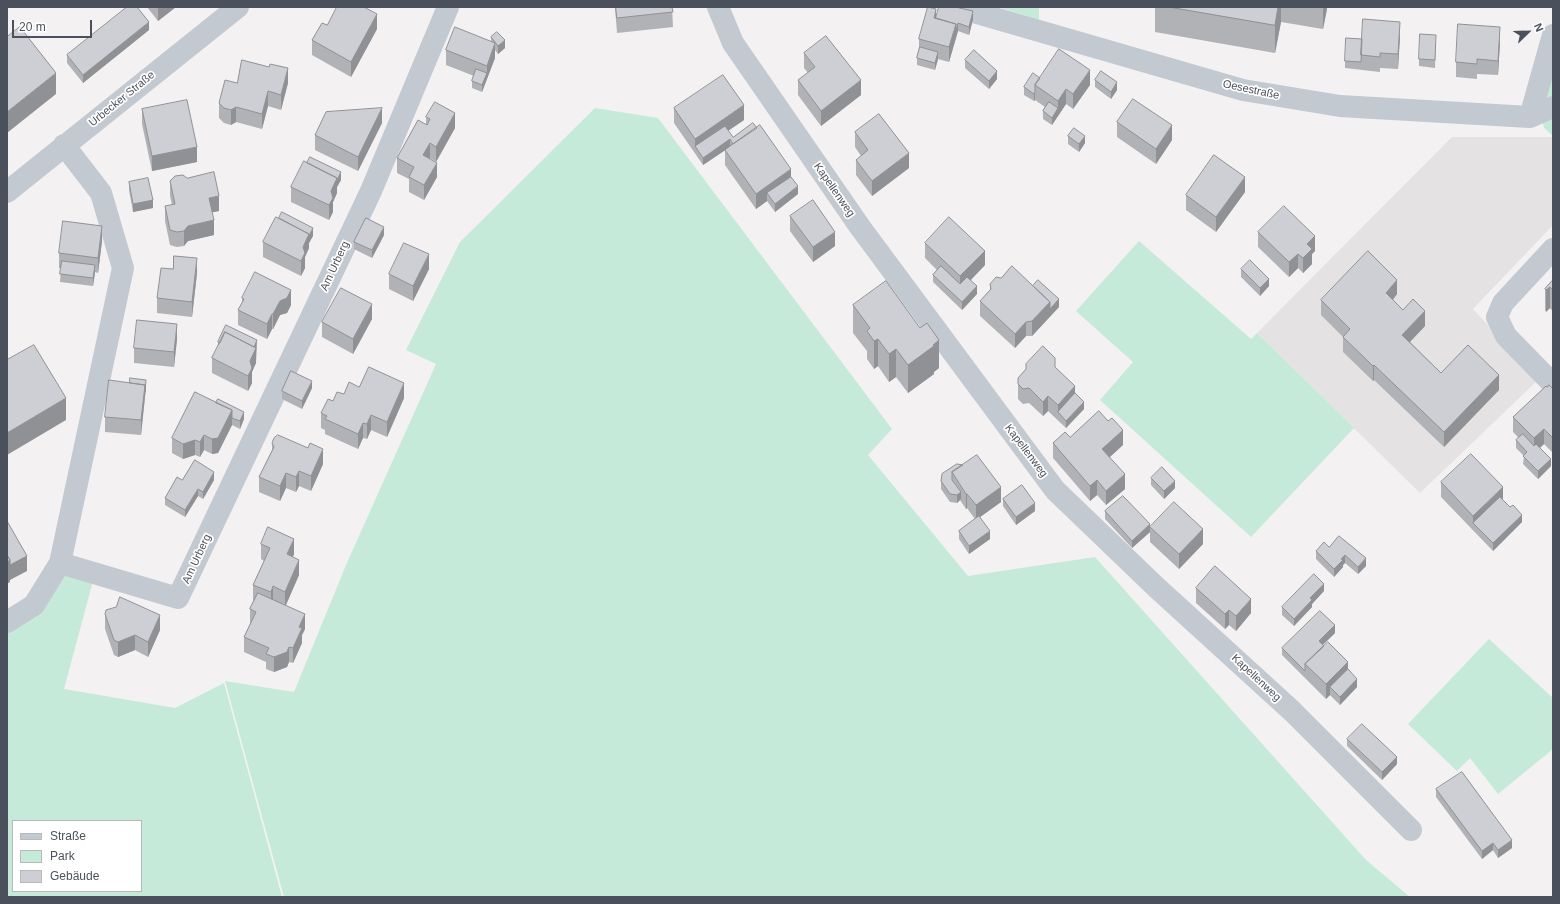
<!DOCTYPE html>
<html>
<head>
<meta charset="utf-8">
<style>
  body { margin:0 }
  #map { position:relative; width:1560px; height:904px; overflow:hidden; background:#f3f1f1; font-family:Arial,sans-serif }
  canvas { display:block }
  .frame { position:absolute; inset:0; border:8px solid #4b515c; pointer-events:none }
  .legend { position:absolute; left:12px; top:820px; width:130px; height:72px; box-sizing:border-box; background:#fff; border:1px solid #b7b9be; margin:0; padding:5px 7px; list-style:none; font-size:12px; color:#4b515c }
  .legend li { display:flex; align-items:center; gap:8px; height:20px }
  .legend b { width:20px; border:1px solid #b7b9be }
  .north { position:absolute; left:1508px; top:12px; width:40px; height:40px; -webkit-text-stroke:3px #fff; paint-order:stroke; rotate:67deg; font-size:11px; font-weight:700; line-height:16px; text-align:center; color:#4b515c }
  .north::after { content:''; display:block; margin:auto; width:14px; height:18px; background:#4b515c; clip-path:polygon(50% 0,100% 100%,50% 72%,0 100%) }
  .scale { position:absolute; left:12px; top:20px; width:80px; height:18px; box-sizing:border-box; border:2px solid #4b515c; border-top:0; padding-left:5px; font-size:12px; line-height:14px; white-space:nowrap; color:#4b515c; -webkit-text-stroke:3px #fff; paint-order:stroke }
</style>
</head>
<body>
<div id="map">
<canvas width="1560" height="904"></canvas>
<div class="frame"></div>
<ul class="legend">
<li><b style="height:5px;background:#c3c9d0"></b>Straße</li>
<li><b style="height:11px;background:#c6eada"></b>Park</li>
<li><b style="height:11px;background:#cecfd4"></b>Gebäude</li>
</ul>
<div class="north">N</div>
<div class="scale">20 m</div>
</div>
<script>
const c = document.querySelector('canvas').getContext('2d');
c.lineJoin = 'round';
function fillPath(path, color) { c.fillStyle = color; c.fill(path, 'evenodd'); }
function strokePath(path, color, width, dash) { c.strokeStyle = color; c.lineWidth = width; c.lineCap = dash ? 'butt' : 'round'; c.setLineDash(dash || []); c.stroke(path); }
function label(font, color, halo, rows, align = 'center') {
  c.font = font + ' Arial,sans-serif'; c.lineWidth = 3.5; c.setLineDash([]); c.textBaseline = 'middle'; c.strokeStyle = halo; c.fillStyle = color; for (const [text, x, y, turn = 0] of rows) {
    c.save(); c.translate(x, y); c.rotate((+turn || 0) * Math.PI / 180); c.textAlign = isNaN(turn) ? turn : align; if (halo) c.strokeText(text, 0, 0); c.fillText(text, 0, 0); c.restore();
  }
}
fillPath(new Path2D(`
  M1452 137H1553V225L1473 309 1539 379 1420 493 1257 333Z`), '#e4e2e2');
fillPath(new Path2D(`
  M998 7H1039V20Z
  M1553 56V136L1544 128 1539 107Z
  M595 108 658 118 892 429 868 455 968 576 1095 557 1366 860 1410 897H284L225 681 294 692 346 565 436 364 406 350 460 242Z
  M1139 241 1251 339 1257 333 1354 428 1251 537 1100 400 1133 362 1076 311Z
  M64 573 93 581 64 689 175 708 224 683 282 897H7V629ZM13 821H141V891H13Z
  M1489 639 1553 698V749L1498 794 1470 758 1457 771 1408 724Z`), '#c6eada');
strokePath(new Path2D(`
  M718 7 733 43 860 227 1055 490 1156 587 1292 711 1411 830
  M956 7 1243 90 1340 106 1530 117 1553 107
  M1530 117 1553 35
  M7 192 238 7
  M1553 249 1503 303 1497 317 1506 336 1553 384
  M60 563 178 598 371 191 448 7
  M7 622 34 605 60 563 123 268 101 193 64 145`), '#c3c9d0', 22);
fillPath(new Path2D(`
  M147 7H176L158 21Z
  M615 7H672L673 27 617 33Z
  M1155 7H1327V9L1323 29 1281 22 1275 53 1155 32Z
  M936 17 973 19 969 35 958 31 949 62 938 59 935 70 917 65V58L919 50V39Z
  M327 25 377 29 351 77 312 55V40Z
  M149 30 83 83 67 63V55Z
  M1400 36 1398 69 1380 68V72L1345 68V61Z
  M491 37 505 48 498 54 495 50V58L482 92 472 88V81L474 76 446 65V50L491 42Z
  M1500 42 1498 75 1477 74V79L1456 77V62Z
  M1436 43 1435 68 1419 66V59Z
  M804 53 861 95 821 126 798 95V80L808 73 804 68Z
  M965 60 997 79 989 89 965 68Z
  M1040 78 1090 85 1073 109 1066 104 1052 125 1043 119V111L1045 107 1035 100 1034 101 1024 95V87Z
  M1095 80 1117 90 1111 99 1095 87Z
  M237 83H288L281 110 268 106 262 129 236 122 231 125 224 123 219 118V103Z
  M674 108 744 120 728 131 733 137 791 177 798 194 775 212 767 201 756 209 725 165V150L703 165 674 123Z
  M142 109 197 162 152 171 142 124Z
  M426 117 455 128 436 162 430 158 437 177 424 200 409 192V179L397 173V158L426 125Z
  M1117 122 1172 140 1156 164 1117 137Z
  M382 123 358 171 315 150V135Z
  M855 132 909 168 872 196 856 175V160L861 156 855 147Z
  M1068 136 1085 143 1079 152 1068 144Z
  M341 180 337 187V193L333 202V212L329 220 291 202V187Z
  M170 181 219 211 212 212 214 235 188 241 184 246 177 247 170 245 165 221V206L172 205 170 196Z
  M129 182 153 208 133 212 129 190Z
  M1245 192 1216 232 1186 210V195Z
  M790 216 835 246 813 262 790 231Z
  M1258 232 1315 251 1312 254V264L1303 273 1298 268 1289 277 1258 247Z
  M384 235 372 258 354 249V242Z
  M313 236 309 243V248L305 257V268L301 276 263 257V242Z
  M102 241 98 273 95 272 93 286 60 282 61 268H59V253Z
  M925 243 985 265 971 280 977 294 962 310 933 282V275L937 270 925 258Z
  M429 269 413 301 389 289V274Z
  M1241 269 1269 286 1260 296 1241 277Z
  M197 273 192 317 157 313V298Z
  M1553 280V312L1550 308 1546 312 1545 310V289Z
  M990 284 1033 286 1059 307 1032 336H1026L1015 348 980 316V301L990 290Z
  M1397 294 1393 300 1403 310 1425 326 1410 342 1441 373 1499 390 1444 447 1374 380 1373 381 1343 352V337L1321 315V300Z
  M242 298 291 305 287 313 280 315 273 329H272L267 339 238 325V310L242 303Z
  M853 305 939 368 934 372V374L908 393 896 377 889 382 878 366 874 369 867 359V351L853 333Z
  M372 319 353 354 322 337V322Z
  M177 339 174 367 134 363V348Z
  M218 342 257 348 256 349V363L252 372V383L248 391 212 373V358L218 347Z
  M1055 367 1075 393 1084 409 1066 428 1048 411 1043 416 1029 403 1023 404 1018 399V378Z
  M130 383 146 387 141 435 105 432V417Z
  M359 387 404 398 387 437 371 430 367 439 363 438 358 449 325 434V430L321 428V413L333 401Z
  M1547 387 1553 389V453L1544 444 1540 448 1551 466 1538 479 1523 464 1524 456 1516 448V440L1519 438 1513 432V417Z
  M312 388 302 409 282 399V391Z
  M195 392 244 419 240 429 232 425 218 453 212 454 204 450 200 457 195 455 183 459 172 453V438Z
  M1070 437 1123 445 1110 457 1125 489 1106 505 1097 495 1090 501 1053 458V443Z
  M272 443 323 464 311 491 299 486 296 492 286 488 280 501 259 492V477L272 450Z
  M957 464 1001 502 980 517 990 539 969 554 959 539V531L975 519 967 508 966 509 960 500 957 503 950 502 941 489V481Z
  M1151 478 1175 488 1164 499 1151 485Z
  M182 480H214L203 499 198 496 185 517 165 505V498Z
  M1441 482 1522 522 1493 551 1441 497Z
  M1003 499 1035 511 1016 525 1003 506Z
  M1105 511 1150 532 1132 548 1105 519Z
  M1150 527 1203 544 1179 569 1150 542Z
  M261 544 294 554 293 557 299 575 286 605 305 629 302 635V643L293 663 289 662 287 667 274 672 266 669V662L244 652V637L250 624V609L254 600H253V585L264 561 261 559Z
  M1329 547 1366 566 1358 574 1345 563 1343 565V567L1334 577 1316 559V551Z
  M1196 588 1251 613 1236 631 1229 625 1225 629 1196 603Z
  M1324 591 1312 604V607L1294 626 1282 615V607Z
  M105 614 160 630 148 657 135 650 118 657 114 655 105 629Z
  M1335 633 1323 645 1348 669 1357 687 1340 705 1330 695 1326 699 1282 655V648Z
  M1347 739 1397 764 1382 780 1347 746Z
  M1436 789 1512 848 1498 858 1493 850 1482 859 1436 797Z`), '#b1b2b6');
fillPath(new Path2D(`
  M158 7H176L158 21Z
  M1278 7H1281V22L1275 53V25Z
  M1323 7H1327V9L1323 29Z
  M936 9V24L934 18Z
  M973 11V19L969 35V27Z
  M377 14V29L351 77V62Z
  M149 22V30L83 83V75Z
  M1400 22V36L1398 69V54Z
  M958 23V31L949 62V47L956 24Z
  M1500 27V42L1498 75V61Z
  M505 40V48L498 54V46Z
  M495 43V58L482 92V85L487 73V66Z
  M938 52V59L935 70V63Z
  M288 68V83L281 110V95Z
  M1090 70V85L1073 109V94Z
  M997 71V79L989 89V81Z
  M56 73V94L7 133V112Z
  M861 80V95L821 126V111Z
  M1117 82V90L1111 99V92Z
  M1066 89V104L1052 125V118L1058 108V101Z
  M268 91V106L262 129V114Z
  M1035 92V100L1034 101V94Z
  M744 105V120L698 151 695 146V154V139Z
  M236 107V122L231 125V110Z
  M382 108V123L358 171V157Z
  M455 113V128L436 162V147Z
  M1172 125V140L1156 164V149Z
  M1085 136V143L1079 152V144Z
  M730 139V147L703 165V158Z
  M430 143V158L423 170V155Z
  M197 147V162L152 171V156Z
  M909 153V168L872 196V181Z
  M437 163V177L424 200V185Z
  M791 169V184L767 193V201L756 209V194Z
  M341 172V180L337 187V193L333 202V212L329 220V205L331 191 337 178Z
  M1245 177V192L1216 232V217Z
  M798 186V194L775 212V204Z
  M219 196V211L209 213V198Z
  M153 200V208L133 212V204Z
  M214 220V235L188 241 184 246V231L188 226Z
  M102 226V241L98 273V258Z
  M384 227V235L372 258V250Z
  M313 228V236L309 243V248L305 257V268L301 276V261L303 247 309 234Z
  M835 232V246L813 262V247Z
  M1315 236V251L1312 254V264L1303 273V258L1307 244Z
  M985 251V265L960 291V276Z
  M429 254V269L413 301V286Z
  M1298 254V268L1289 277V262Z
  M197 258V273L192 317V302Z
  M95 265V273L93 286V278Z
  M1269 279V286L1260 296V288Z
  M1397 280V294L1386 308V293Z
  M977 286V294L962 310V302Z
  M1550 287V308L1546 312V290Z
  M291 290V305L287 313 280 315 273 329V314L280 301Z
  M1059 299V307L1032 336V321L1050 302Z
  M372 304V319L353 354V339Z
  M1425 311V326L1402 350V335Z
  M272 314V329L267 339V324Z
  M1026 322V336L1015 348V334Z
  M177 324V339L174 367V352Z
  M878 339V366L874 369V341Z
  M257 340 256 363 252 372V383L248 391V376L251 353Z
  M939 340V368L934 372V374L908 393V365Z
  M896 349V377L889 382V354Z
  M1374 365V380L1373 381V366Z
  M1499 375V390L1444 447V432Z
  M146 380V387L141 435V420L145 385Z
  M312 381V388L302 409V401Z
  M404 383V398L387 437V422Z
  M1075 386V401L1058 412V405Z
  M1048 396V411L1043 416V402Z
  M66 398V420L7 455V433Z
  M1084 402V409L1066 428V421Z
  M232 410V425L218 453 212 454V439Z
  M244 412V419L240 429V421Z
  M371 415V430L367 439V424Z
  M363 423V438L358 449V434Z
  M1544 429V444L1534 453V438Z
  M1123 430V445L1102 464V449Z
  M204 435V450L200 457V442Z
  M195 440V455L183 459V444Z
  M323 449V464L311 491V476Z
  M1551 459V466L1538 479V471Z
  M299 471V486L296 492V477Z
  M214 472V480L203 499V492Z
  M286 473V488L280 501V486Z
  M1125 474V489L1106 505V491Z
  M1097 480V495L1090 501V486Z
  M1175 481V488L1164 499V491Z
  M1001 487V502L976 520V505Z
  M1503 487V502L1473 523V516Z
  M198 489V496L185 517V510Z
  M961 492V499L957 503V495Z
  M966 494H967V508L966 509Z
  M1035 503V511L1016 525V517Z
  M1522 515V522L1493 551V543Z
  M1150 524V532L1132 548V541Z
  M1203 529V544L1179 569V554Z
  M990 531V539L969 554V546Z
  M294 539V554L287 569V554Z
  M1345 555V563L1343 565V567L1334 577V569Z
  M27 556V571L10 580V582L7 584V562L10 560Z
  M1366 558V566L1358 574V567Z
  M299 560V575L285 607V592Z
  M1324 584V591L1312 604V607L1294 626V619L1310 598Z
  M273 586V601L271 607V592Z
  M1251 599V613L1236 631V616Z
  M1229 610V625L1225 629V614Z
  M305 614V629L302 635V643L293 663V648L299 627Z
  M160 615V630L148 657V642Z
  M1335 625V633L1319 648V641Z
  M135 635V650L118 657V642Z
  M289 647V662L287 667 274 672V657Z
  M1348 662V677L1330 687V695L1326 699V684Z
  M1357 679V687L1340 705V697Z
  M1397 757V764L1382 780V772Z
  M1512 840V848L1498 858V850Z
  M1493 843V850L1482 859V851Z`), '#909194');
const building = new Path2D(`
  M127 7H137L149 22 83 75 67 55Z
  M337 7H364L377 14 351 62 312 40 322 23 327 25Z
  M616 7H672L673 12 617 18Z
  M928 7 936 9 934 18 956 24 949 47 919 39Z
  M939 7H955L973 11 969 27 958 23 956 31V24L936 18Z
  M1169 7H1278L1275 25Z
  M1363 19 1400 22 1398 54 1380 53V57L1361 55Z
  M1458 24 1500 27 1498 61 1477 59V64L1456 62Z
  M20 27 56 73 7 112V37Z
  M455 27 495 43 487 66 446 50Z
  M497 32 505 40 498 46 491 37Z
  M1420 34 1436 35 1435 60 1419 59Z
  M826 36 861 80 821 111 798 80 815 67 804 53Z
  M1346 38 1362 39 1361 62 1345 61Z
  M920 47 938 52 935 63 917 58Z
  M1059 49 1090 70 1073 94 1066 89 1058 101 1035 85Z
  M974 50 997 71 989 81 965 60Z
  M242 60 269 67 270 64 288 68 281 95 268 91 262 114 236 107 231 110 224 108 219 103 225 80 237 83Z
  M476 69 487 73 482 85 472 81Z
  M1101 71 1117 82 1111 92 1095 80Z
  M1033 73 1040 78 1035 85V92L1034 94 1024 87Z
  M723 75 744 105 695 139 674 108Z
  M1133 99 1172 125 1156 149 1117 122Z
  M187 100 197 147 152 156 142 109Z
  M435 102 455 113 436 147 430 143 423 155 437 163 424 185 409 177 414 167 397 158 418 120 427 125 430 119 426 117Z
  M1049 102 1058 108 1052 118 1043 111Z
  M382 108 358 157 315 135 326 112Z
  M879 114 909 153 872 181 856 160 868 150 855 132Z
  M753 123 757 128 733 144 730 139 703 158 695 146 725 126 733 137Z
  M760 125 791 169 756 194 725 150Z
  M1074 128 1085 136 1079 144 1068 136Z
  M1214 155 1245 177 1216 217 1186 195Z
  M310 157 341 172 337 180V178L307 163Z
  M304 161 337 178 331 191 333 198 329 205 291 187Z
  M214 172 219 196 209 198 214 220 188 226 184 231 177 232 170 230 165 206 175 204 170 181 175 176 183 175 187 178Z
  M791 177 798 186 775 204 767 193Z
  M148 178 153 200 133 204 129 182Z
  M813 200 835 232 813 247 790 216Z
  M1284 206 1315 236 1307 244 1312 249 1303 258 1298 254 1289 262 1258 232Z
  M282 212 313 228 309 236V234L279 218Z
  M276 217 309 234 303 247 305 253 301 261 263 242Z
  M949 217 985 251 960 276 925 243Z
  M366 218 384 227 372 250 354 242Z
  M63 221 102 226 98 258 59 253Z
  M404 243 429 254 413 286 389 274Z
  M1368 251 1397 280 1386 293 1403 310 1413 299 1425 311 1402 335 1441 373 1468 345 1499 375 1444 432 1374 365 1373 366 1343 337 1350 329 1321 300Z
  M174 256 197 258 192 302 157 298 161 268 173 269Z
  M1250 260 1269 279 1260 288 1241 269Z
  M62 261 95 265 93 278 60 274Z
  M941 266 960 284 967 277 977 286 962 302 933 275Z
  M1012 266 1050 302 1032 321 1026 322 1015 334 980 301 991 289 990 284 996 277 1001 278Z
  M255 272 291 290 287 298 280 301 273 314H272L267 324 238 310 244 299 242 298Z
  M1038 280 1059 299 1050 309V302L1033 286Z
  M1553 280V290L1550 287 1546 290 1545 289Z
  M886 281 920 328 927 323 939 340 933 345 934 346 908 365 896 349 889 354 878 339 874 341 867 331 870 328 853 305Z
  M341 288 372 304 353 339 322 322Z
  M137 320 177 324 174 352 134 348Z
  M226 325 257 340 254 347 225 332 220 343 218 342Z
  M225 332 256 348 250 361 252 368 248 376 212 358Z
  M34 345 66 398 7 433V360Z
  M1043 346 1055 358V367L1075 386 1058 405 1048 396 1043 402 1029 388 1023 389 1018 384V378L1026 369V364Z
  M369 367 404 383 387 422 371 415 367 424 363 423 358 434 325 419 327 416 321 413 328 399 333 401 337 392 344 394 349 382 359 387Z
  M291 371 312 381 302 401 282 391Z
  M130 378 146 380 145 392V385L130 383Z
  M109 380 145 385 141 420 105 417Z
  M1549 385 1553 389V438L1544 429 1534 438 1513 417 1546 386 1547 387Z
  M195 392 232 410 218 438 212 439 204 435 200 442 195 440 183 444 172 438Z
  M1075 393 1084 402 1066 421 1058 412Z
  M218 399 244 412 240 421 232 418V410L216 403Z
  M1099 411 1108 421 1112 418 1123 430 1102 449 1125 474 1106 491 1097 480 1090 486 1053 443 1065 432 1070 437Z
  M1523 434 1534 446 1536 444 1551 459 1538 471 1523 456 1527 452 1516 440Z
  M278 435 308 448 310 443 323 449 311 476 299 471 296 477 286 473 280 486 259 477 274 447 272 443 274 438Z
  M1471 454 1503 487 1473 516 1441 482Z
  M977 455 1001 487 976 505 967 494H966L952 472Z
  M195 460 214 472 203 492 198 489 185 510 165 498 177 477 182 480Z
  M957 464 963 465 952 472V480L961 492 957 495 950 494 941 481 942 474Z
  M1162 467 1175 481 1164 491 1151 478Z
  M1022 485 1035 503 1016 517 1003 499Z
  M1123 496 1150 524 1132 541 1105 511Z
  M1500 497 1510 507 1513 505 1522 515 1493 543 1473 523Z
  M1174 502 1203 529 1179 554 1150 527Z
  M979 516 990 531 969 546 959 531Z
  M7 521 27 556 10 565V560L7 555Z
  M268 527 294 539 287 554 299 560 285 592 273 586 271 592 253 585 270 548 261 544Z
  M1339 536 1366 558 1358 567 1345 555 1341 559 1343 560 1334 569 1316 551 1324 542 1329 547Z
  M7 555 10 560 7 562Z
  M1215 566 1251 599 1236 616 1229 610 1225 614 1196 588Z
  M1314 574 1324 584 1310 598 1312 600 1294 619 1282 607Z
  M258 593 305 614 299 627 302 628 293 648 289 647 287 652 274 657 266 654 269 648 244 637 256 612 250 609Z
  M120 597 160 615 148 642 135 635 118 642 114 640 105 614 106 610 116 607Z
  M1320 611 1335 625 1319 641 1324 646 1305 664V671L1282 648Z
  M1328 642 1348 662 1326 684 1305 664Z
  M1348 669 1357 679 1340 697 1330 687Z
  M1362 724 1397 757 1382 772 1347 739Z
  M1462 772 1512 840 1498 850 1493 843 1482 851 1436 789Z`);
fillPath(building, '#cecfd4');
strokePath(building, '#909194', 1);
label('11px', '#4b515c', '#fff', [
  ["Oesestraße",1251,90,12],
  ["Urbecker Straße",122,99,-39],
  ["Kapellenweg",834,190,55],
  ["Am Urberg",335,266,-65],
  ["Kapellenweg",1026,451,53],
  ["Am Urberg",197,559,-65],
  ["Kapellenweg",1256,678,43]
]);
</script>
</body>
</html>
